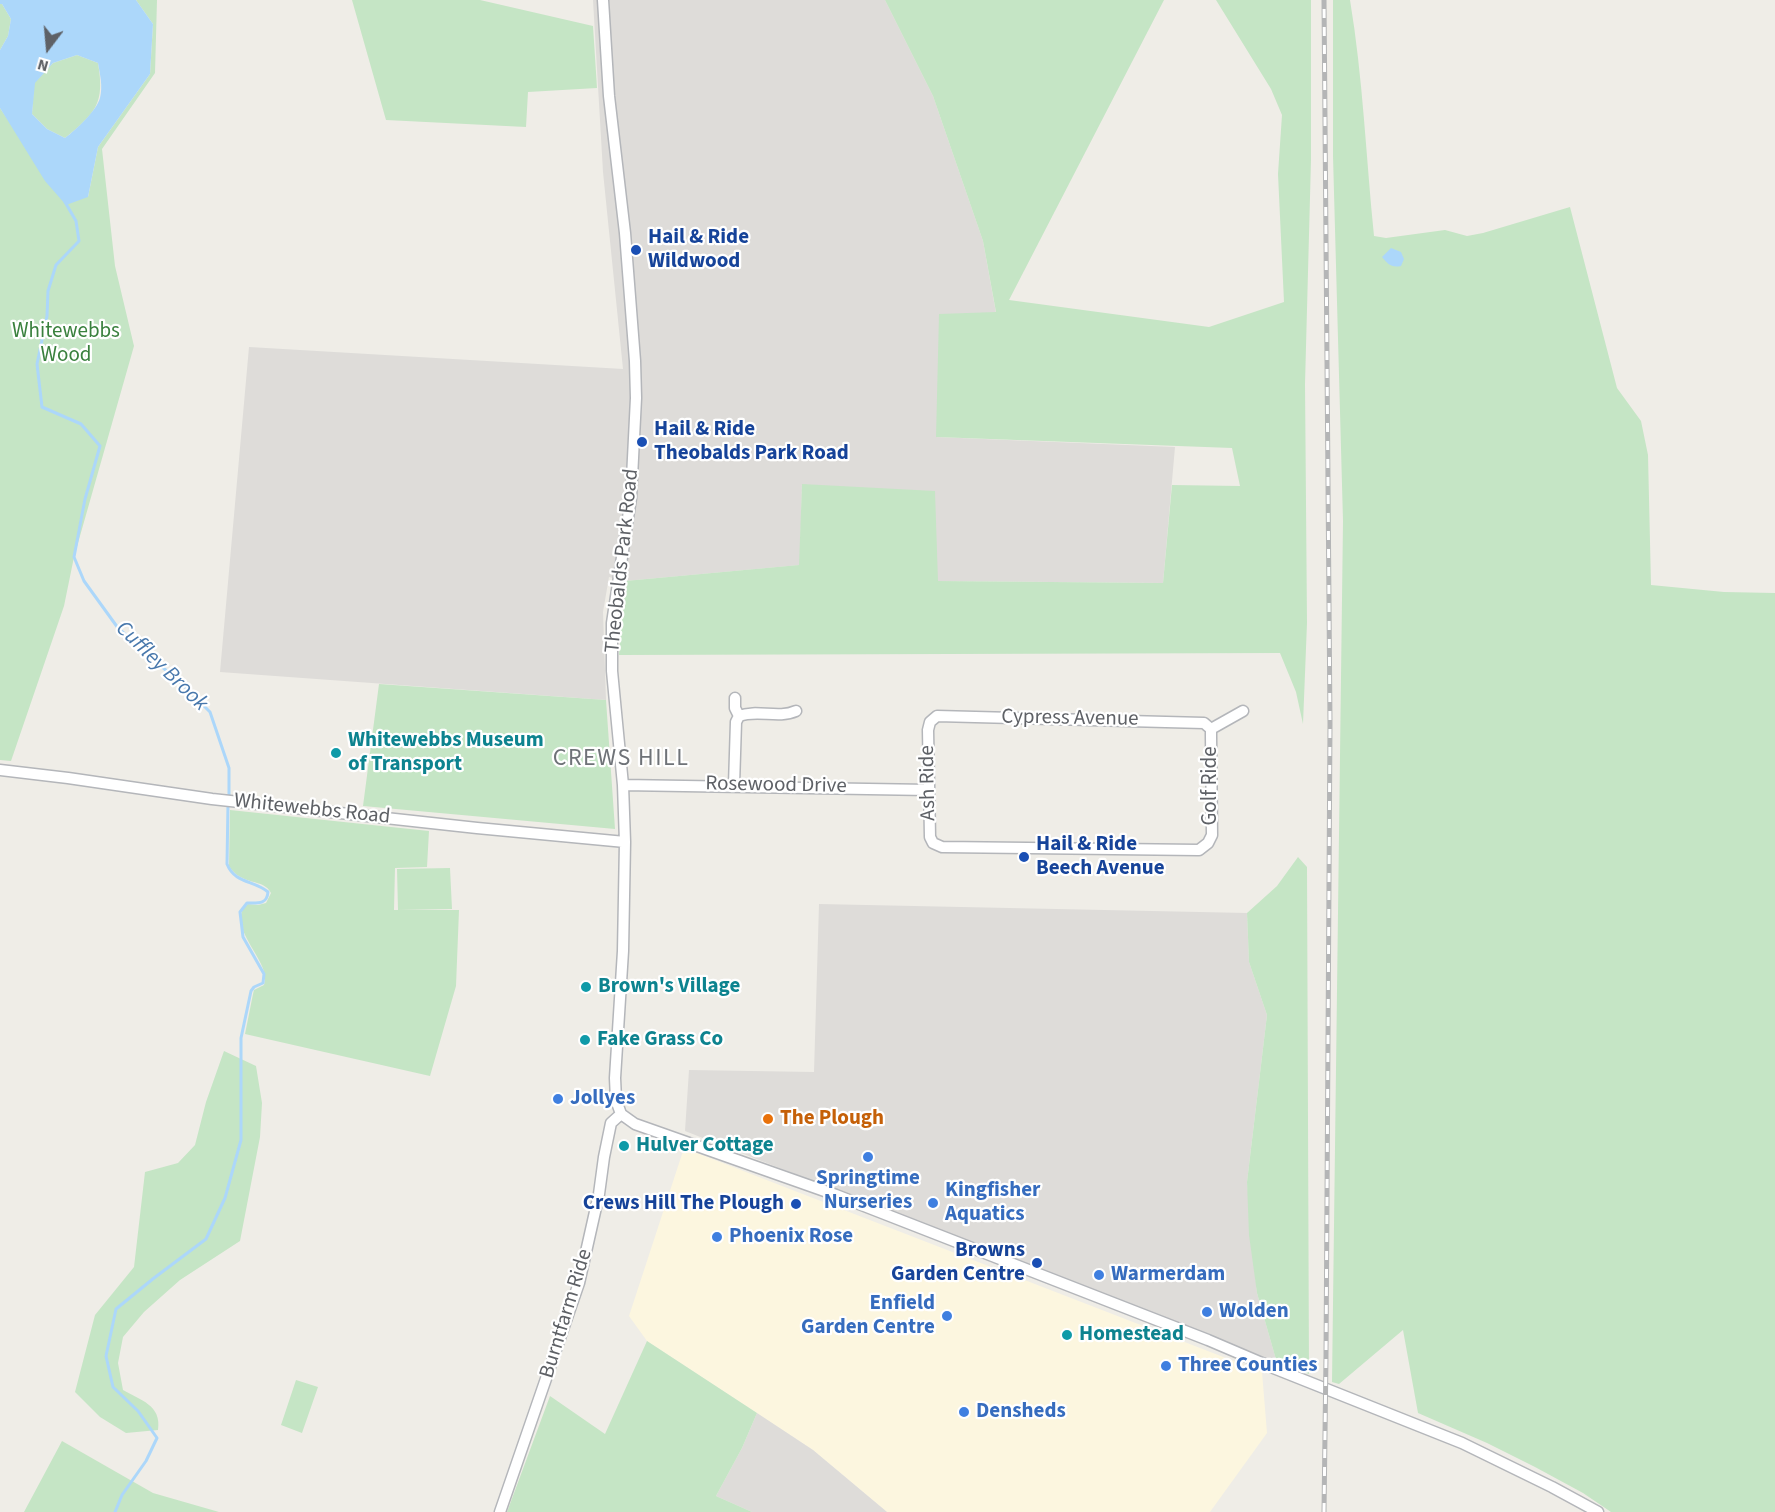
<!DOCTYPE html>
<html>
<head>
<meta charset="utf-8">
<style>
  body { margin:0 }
  #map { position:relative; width:1775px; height:1512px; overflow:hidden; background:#efede7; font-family:"Source Sans 3",sans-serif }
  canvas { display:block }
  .north { position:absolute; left:18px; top:18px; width:60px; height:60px; -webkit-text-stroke:4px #fff; paint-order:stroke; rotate:196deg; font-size:16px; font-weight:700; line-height:24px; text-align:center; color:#5e6166 }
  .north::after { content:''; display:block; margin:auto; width:21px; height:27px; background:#5e6166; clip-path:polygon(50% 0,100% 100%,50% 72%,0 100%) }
</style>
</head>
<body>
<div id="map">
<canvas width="1775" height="1512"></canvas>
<div class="north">N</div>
</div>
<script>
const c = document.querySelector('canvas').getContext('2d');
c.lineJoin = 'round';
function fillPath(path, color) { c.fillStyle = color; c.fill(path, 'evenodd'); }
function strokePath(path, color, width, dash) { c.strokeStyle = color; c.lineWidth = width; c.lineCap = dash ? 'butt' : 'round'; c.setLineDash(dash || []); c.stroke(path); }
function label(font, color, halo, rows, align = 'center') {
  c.font = font + ' "Source Sans 3",sans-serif'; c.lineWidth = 4.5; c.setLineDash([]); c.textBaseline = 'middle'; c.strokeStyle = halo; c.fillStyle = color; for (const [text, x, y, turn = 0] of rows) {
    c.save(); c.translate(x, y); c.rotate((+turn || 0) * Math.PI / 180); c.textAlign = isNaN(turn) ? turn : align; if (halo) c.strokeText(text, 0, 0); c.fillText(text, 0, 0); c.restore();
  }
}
fillPath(new Path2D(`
  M684 1148 1262 1372 1267 1433 1210 1512H887L813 1450 647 1341 629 1316Z`), '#fcf6df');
fillPath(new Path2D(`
  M593 0H885L933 96 983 241 996 313 936 437 1175 447 1163 583 938 581 802 484 800 565 625 581 609 577 603 612 606 700 220 672 249 347 623 369 603 172Z
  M819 904 1247 913 1249 962 1267 1015 1247 1182 1257 1293 1277 1363 685 1131 689 1070 814 1072Z
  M757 1413 813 1450 887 1512H752L716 1496 742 1448Z`), '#dedcd9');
fillPath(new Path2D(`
  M136 0H157L155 73 102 149 115 266 134 346 74 557 64 606 11 761 0 760V108L13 127 88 197 98 147 150 74 153 24Z
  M352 0H480L593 26 597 88 528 92 526 127 386 120Z
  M885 0H1164L1009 300 1209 327 1284 302 1278 174 1282 115 1271 89 1216 0H1311V160L1305 384 1307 623 1303 724 1296 692 1280 653 619 655 625 581 799 565 802 484 935 491 938 581 1163 583 1172 485 1240 486 1232 448 936 437 939 314 996 312 983 241 933 96Z
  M1333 0H1350C1363 78 1366 157 1374 236L1386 238 1445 230 1467 236 1483 233 1570 207 1617 388 1641 421 1648 455 1651 585 1724 592 1775 593V1512H1611L1583 1493 1535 1467 1487 1443 1418 1413 1403 1330 1339 1384 1332 1382 1343 521 1333 156Z
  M0 4H2L11 19 8 36 0 50Z
  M77 55 98 63C105 103 96 113 65 138L47 129 32 114 34 83 53 63Z
  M379 684 606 700 615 829 363 806Z
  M230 810 429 831 427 867 395 868 394 910H459L456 986 430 1076 245 1034 253 994 254 990 264 985C274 963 222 925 248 904L258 905 266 903 271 893C264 878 241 886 229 866Z
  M1298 857 1307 867 1309 1374 1277 1363 1257 1293 1249 1235 1247 1182 1267 1015 1249 962 1247 913 1277 886Z
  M450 868 452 909 398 910 397 869Z
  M224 1051 256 1066 262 1103 260 1137 240 1241 180 1280 144 1312 123 1337 118 1363 123 1390C140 1400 162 1405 158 1430L126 1433 100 1417 75 1392 95 1315 134 1267 145 1172 178 1163 195 1145 206 1102Z
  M647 1341 757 1413 742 1448 716 1496 752 1512H507L550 1396 605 1434Z
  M296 1380 318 1387 302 1433 281 1425Z
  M62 1441 153 1493 219 1512H24Z`), '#c5e5c5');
fillPath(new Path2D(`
  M0 0H136L153 24 150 74 98 147 88 197 66 205 45 181 0 108V50L8 36 11 19 2 4H0ZM77 55 98 63C100 75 103 86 100 98 97 110 76 130 65 138L47 129 32 114 35 83 53 63Z
  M1391 248 1401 252 1404 259 1401 266C1391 268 1388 264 1382 257Z`), '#acd7fa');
strokePath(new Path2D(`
  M65 202 76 221 79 241 56 265 48 291 47 316 37 364 42 407 81 424 100 446 85 499 74 557 84 581 118 628 185 687 210 712 229 768V798
  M115 1512 122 1495 146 1461 157 1438 138 1411 113 1387 106 1356 116 1309 154 1278 206 1239 225 1198 241 1140V1038L251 991 254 987 263 983 264 974 243 937 240 912 247 903C257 903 267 905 268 892 254 880 235 884 227 864L228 804`), '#acd7fa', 3);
const minor = new Path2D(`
  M603 0 609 96 625 233 635 361 636 398 631 498 612 623V671L623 785 625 842 623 951 615 1078 616 1100 621 1114 635 1124 836 1195 1208 1340 1276 1369 1462 1443 1552 1487 1598 1512
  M735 698V708L739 716
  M937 716 1204 723 1211 729V736L1212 835 1208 843 1199 850 942 847 933 843 930 837 928 730 930 722Z
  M1211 729 1243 711
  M0 770 68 778 212 799 477 828 625 842
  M623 785 929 790
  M734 785 736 722 739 716C757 709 778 719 796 711
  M500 1512 579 1283 599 1194 604 1157 611 1123 621 1114`);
strokePath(minor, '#b4b6ba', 13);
strokePath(minor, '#fff', 10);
const rail = new Path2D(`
  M1324 1512 1326 1356 1330 724 1324 0`);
strokePath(rail, '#b4b5b6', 5);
strokePath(rail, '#fff', 3, [9]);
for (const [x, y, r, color] of [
  [636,250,6,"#1a4fb4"],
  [642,442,6,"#1a4fb4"],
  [336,753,6,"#0f9aa8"],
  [1024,857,6,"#1a4fb4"],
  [586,987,6,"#0f9aa8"],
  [585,1040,6,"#0f9aa8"],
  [558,1099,6,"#3f7fe0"],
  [768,1119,6,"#e8710a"],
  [624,1146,6,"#0f9aa8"],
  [868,1157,6,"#3f7fe0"],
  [933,1203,6,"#3f7fe0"],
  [796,1204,6,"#1a4fb4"],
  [717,1237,6,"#3f7fe0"],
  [1037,1263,6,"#1a4fb4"],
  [1099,1275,6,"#3f7fe0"],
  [1207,1312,6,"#3f7fe0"],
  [947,1316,6,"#3f7fe0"],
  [1067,1335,6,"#0f9aa8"],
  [1166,1366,6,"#3f7fe0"],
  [964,1412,6,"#3f7fe0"]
]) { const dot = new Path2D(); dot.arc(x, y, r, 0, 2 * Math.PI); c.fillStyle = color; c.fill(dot); strokePath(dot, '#fff', 2); }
label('bold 21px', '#164399', '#fff', [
  ["Hail & Ride",648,238],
  ["Wildwood",648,262],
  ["Hail & Ride",654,430],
  ["Theobalds Park Road",654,454],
  ["Hail & Ride",1036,845],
  ["Beech Avenue",1036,869],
  ["Crews Hill The Plough",784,1204,"right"],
  ["Browns",1025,1251,"right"],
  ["Garden Centre",1025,1275,"right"]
], 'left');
label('21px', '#3a813e', '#fff', [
  ["Whitewebbs",66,332],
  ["Wood",66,356]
]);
label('21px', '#5e6166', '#fff', [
  ["Theobalds Park Road",623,561,-84],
  ["Cypress Avenue",1070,719,1],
  ["Ash Ride",929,783,-91],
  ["Rosewood Drive",776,786,1],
  ["Golf Ride",1211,786,-90],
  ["Whitewebbs Road",312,810,6],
  ["Burntfarm Ride",567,1314,-73]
]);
label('bold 21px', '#0d838f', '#fff', [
  ["Whitewebbs Museum",348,741],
  ["of Transport",348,765],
  ["Brown's Village",598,987],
  ["Fake Grass Co",597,1040],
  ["Hulver Cottage",636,1146],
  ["Homestead",1079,1335]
], 'left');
label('bold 21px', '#366cbe', '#fff', [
  ["Jollyes",570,1099],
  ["Springtime",868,1179,"center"],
  ["Nurseries",868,1203,"center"],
  ["Kingfisher",945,1191],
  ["Aquatics",945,1215],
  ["Phoenix Rose",729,1237],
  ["Warmerdam",1111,1275],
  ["Enfield",935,1304,"right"],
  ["Garden Centre",935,1328,"right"],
  ["Wolden",1219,1312],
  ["Three Counties",1178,1366],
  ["Densheds",976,1412]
], 'left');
label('bold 21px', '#c56008', '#fff', [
  ["The Plough",780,1119]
], 'left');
label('italic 22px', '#4878ac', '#fff', [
  ["Cuffley Brook",161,667,44]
]);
c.letterSpacing = '1.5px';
label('24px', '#6f7378', '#fff', [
  ["CREWS HILL",621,760]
]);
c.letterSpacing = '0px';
</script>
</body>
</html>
